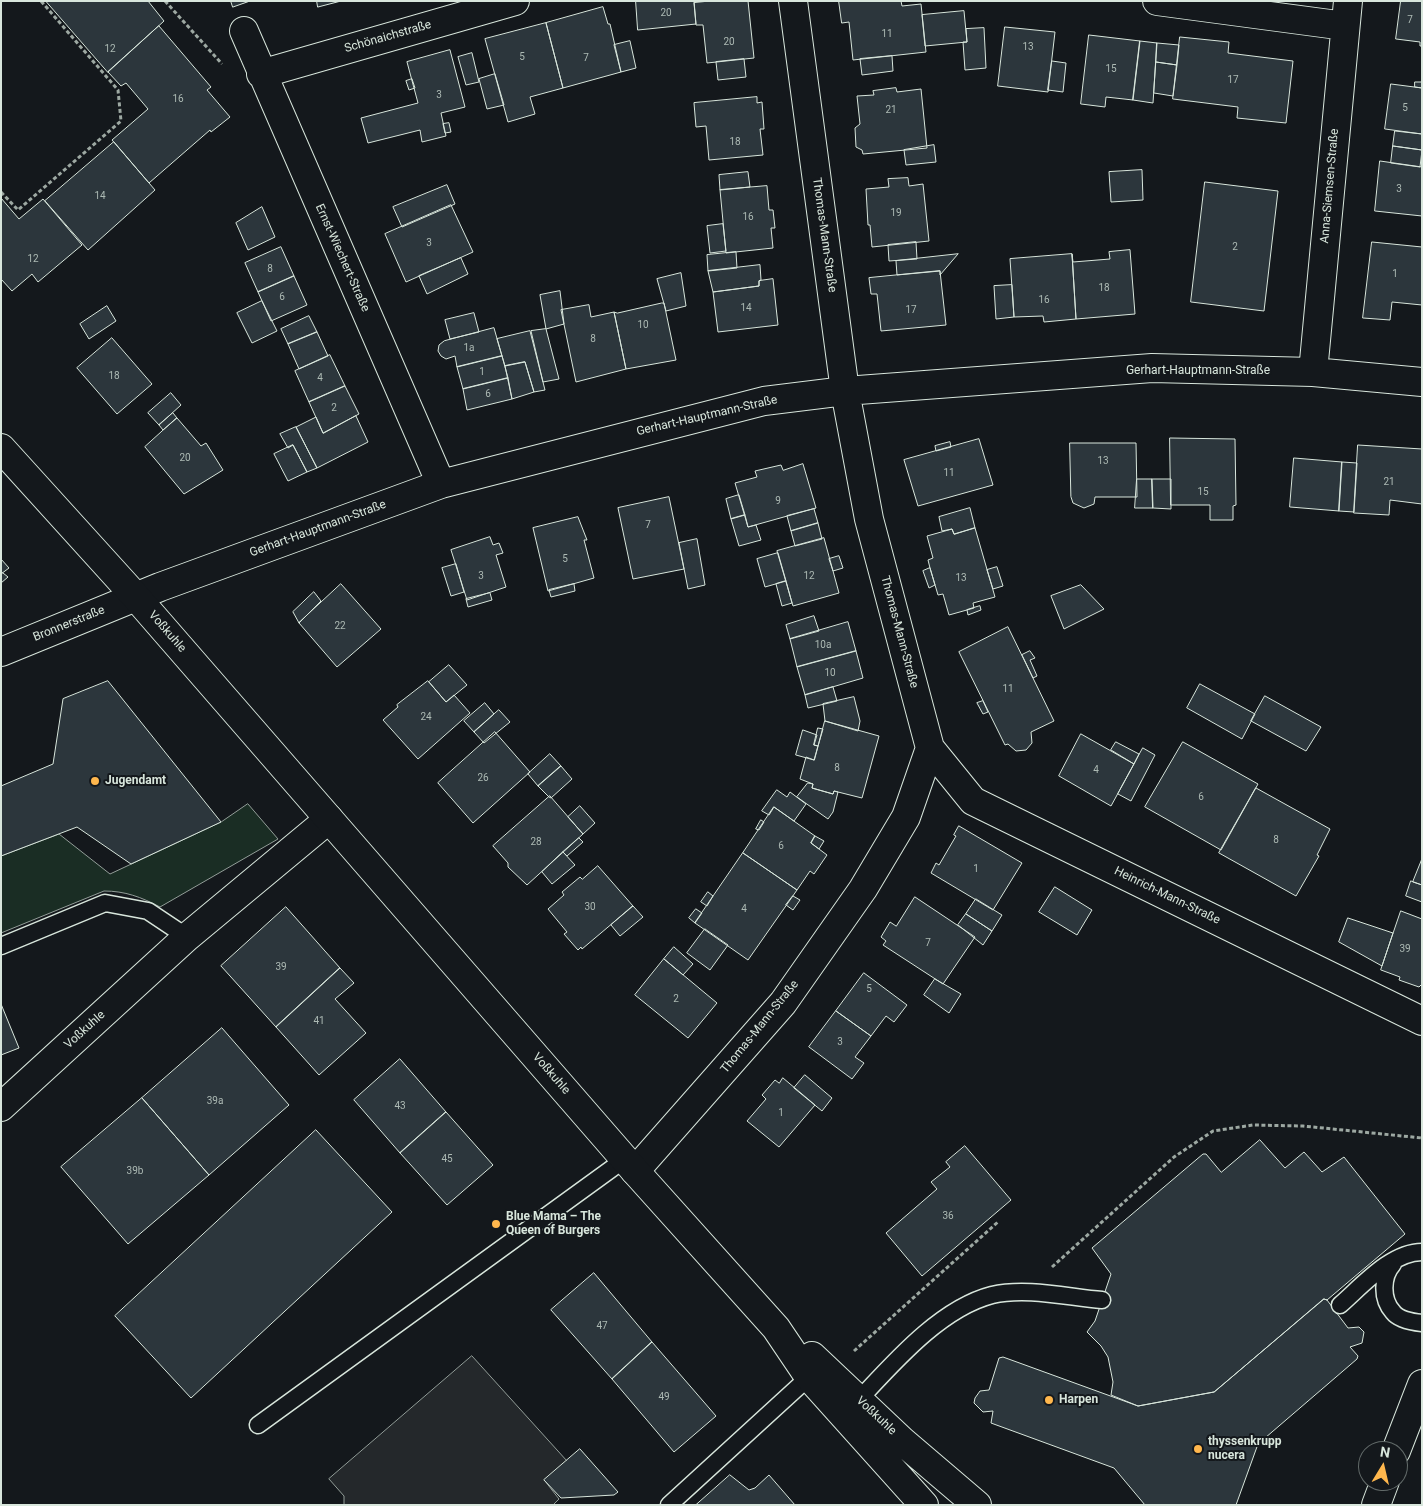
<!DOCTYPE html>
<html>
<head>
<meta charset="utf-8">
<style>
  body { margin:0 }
  #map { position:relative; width:1423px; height:1506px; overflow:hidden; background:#14181c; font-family:Roboto,sans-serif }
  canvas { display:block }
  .frame { position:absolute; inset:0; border:2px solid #d8e6dc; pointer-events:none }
  .north { position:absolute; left:1358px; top:1441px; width:50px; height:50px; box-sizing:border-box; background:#14181c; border:1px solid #626a69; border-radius:50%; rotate:9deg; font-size:14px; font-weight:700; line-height:20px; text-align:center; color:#d8e6dc }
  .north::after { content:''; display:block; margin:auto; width:18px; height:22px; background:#ffb74d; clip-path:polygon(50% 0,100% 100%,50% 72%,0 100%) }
</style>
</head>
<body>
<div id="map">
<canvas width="1423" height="1506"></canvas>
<div class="frame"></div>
<div class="north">N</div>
</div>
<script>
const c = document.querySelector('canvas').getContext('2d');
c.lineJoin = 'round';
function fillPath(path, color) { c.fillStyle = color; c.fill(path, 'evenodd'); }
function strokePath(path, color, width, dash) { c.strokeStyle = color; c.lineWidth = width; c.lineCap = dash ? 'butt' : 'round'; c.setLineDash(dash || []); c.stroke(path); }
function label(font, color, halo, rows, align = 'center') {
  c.font = font + ' Roboto,sans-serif'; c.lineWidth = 4; c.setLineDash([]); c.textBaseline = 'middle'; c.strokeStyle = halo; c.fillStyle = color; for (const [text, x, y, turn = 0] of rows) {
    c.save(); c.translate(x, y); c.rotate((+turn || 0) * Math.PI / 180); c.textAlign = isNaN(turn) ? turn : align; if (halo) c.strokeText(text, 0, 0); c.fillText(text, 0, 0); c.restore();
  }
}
const green = new Path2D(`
  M248 804 278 839 160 907C141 897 125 891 104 891L1 933V856L59 834 110 874 221 822Z`);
fillPath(green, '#1a2d24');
strokePath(green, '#939e99', 1);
const parking = new Path2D(`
  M472 1356 567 1461 545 1481 559 1499 553 1505H344V1496L329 1479Z`);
fillPath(parking, '#24282b');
strokePath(parking, '#939e99', 1);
const building = new Path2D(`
  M46 1H148L164 21 108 72Z
  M231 1H250L233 7Z
  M317 1H341L318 7Z
  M636 1H694L696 24 638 30Z
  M710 1H748L754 58 707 63 703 25H696L694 3Z
  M839 1H901L902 6 921 4 926 52 853 60 849 22 842 23Z
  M1401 1H1422V46H1420V42L1396 39Z
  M603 7 608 24H610L621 72 563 88 546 23Z
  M964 11 967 42 925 46 922 15Z
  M546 23 563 88 530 97 535 114 508 122 485 39Z
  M159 26 211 87 207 90 230 117 211 132 210 130 149 183 112 140 148 109 126 83 121 86 108 72Z
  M1005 27 1055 32 1048 92 998 86Z
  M984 28 986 68 965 70 963 42H967L966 29Z
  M1089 35 1140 41 1133 100 1106 97 1105 107 1081 104Z
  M1180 37 1229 42 1228 53 1293 61 1286 123 1237 118 1238 107 1173 99Z
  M630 41 636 68 621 72 614 45Z
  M1140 41 1157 43 1153 103 1133 100Z
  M1157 43 1179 45 1177 65 1156 62Z
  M450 50 465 107 441 113 446 136 422 142 420 130 368 143 361 118 418 103 407 62Z
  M472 53 479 82 466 85 458 57Z
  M892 56 893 71 862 75 860 59Z
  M744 59 746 77 718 80 716 62Z
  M1052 61 1066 63 1063 92 1048 90Z
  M1156 62 1177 65 1173 96 1154 93Z
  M495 74 504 105 487 109 479 79Z
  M412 79 415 88 409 90 406 81Z
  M1415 82H1422V88L1415 87Z
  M1391 84 1422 88V134L1385 129Z
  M896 88 897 92 921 89 927 148 863 154 862 150 856 147 855 128 860 124 857 96 874 95 873 91Z
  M757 97V103L762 102 764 129H760L763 155 709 160 706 126 696 127 694 103Z
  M449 123 451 132 445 133 443 124Z
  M1395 131 1422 134V150L1393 146Z
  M114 142 155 190 88 250 45 201Z
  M934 145 936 162 906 165 904 150Z
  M1393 146 1422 150 1420 167 1391 163Z
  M1380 161 1422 167V216L1375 211Z
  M1142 170 1143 200 1111 202 1109 172Z
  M748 172 750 187 720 190 719 175Z
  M908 178 909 186 923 184 929 241 872 247 870 225H868L866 189 889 187 888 179Z
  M1205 182 1278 191 1264 311 1191 302Z
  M447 185 455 204 402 227 393 207Z
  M767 186 769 210H773L775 228H771L773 248 726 253 720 190Z
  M1 198 19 219 43 199 82 245 38 282 32 274 12 291 1 279Z
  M451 205 473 252 406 282 385 234Z
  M262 207 275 237 248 250 236 223Z
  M723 224 726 251 710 253 707 226Z
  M916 242 917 259 889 261 888 245Z
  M1372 242 1422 247V305L1392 302 1390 320 1363 318Z
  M281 247 294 276 258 292 245 263Z
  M1130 250 1135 314 1076 319 1072 254 1073 262 1110 259 1109 252Z
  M736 252 737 268 708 271 707 255Z
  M958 254 940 275V271L897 275 896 261Z
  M1072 254 1076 319 1044 322 1043 316 1014 317 1010 259Z
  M461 258 468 274 427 294 419 276Z
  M760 265 761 280 759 281V286L713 292 708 271Z
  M940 271 946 325 881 331 877 294H871L869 278Z
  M681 273 686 306 666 311 657 279Z
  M294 276 307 305 271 321 258 292Z
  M773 279 778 325 718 332 713 292 759 286V281Z
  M1012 285 1014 317 996 319 994 286Z
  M560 291 564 324 546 329 540 295Z
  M262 301 277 331 252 343 237 313Z
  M662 303H664L676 360 626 369 614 312 617 313Z
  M589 305 591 317 614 312 626 369 576 382 561 310Z
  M107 306 116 321 89 339 80 324Z
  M474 313 479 332 450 339 445 320Z
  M309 316 317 332 288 344 281 329Z
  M494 328 502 356 457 367 455 356 446 359 441 356 438 351 439 345 444 341Z
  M546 329 559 379 543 382 531 331Z
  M530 331 545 390 534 392 525 362 505 366 497 339Z
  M317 332 328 356 299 369 288 344Z
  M112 338 152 384 117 414 77 368Z
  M330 355 345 386 309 402 295 371Z
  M502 356 508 378 463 389 457 367Z
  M525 362 534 392 512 399 505 366Z
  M508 378 512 399 467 410 463 389Z
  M345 386 359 414 323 433 309 402Z
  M171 393 181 405 159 425 148 413Z
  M173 413 177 418 163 430 159 425Z
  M356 416 368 442 317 468 296 427 316 417 323 433Z
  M177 418 201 446 206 443 223 470 184 494 145 447Z
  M296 427 317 468 307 472 293 445 288 448 280 434Z
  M1170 438 1235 439 1236 505 1233 506V520H1210V505H1171Z
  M979 439 993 485 918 506 904 460Z
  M950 442 951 447 936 451 935 446Z
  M1070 443H1136L1137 497H1095L1094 504 1084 508 1073 503 1071 497Z
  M293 445 307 472 288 481 274 454Z
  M1358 445 1422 449V504L1390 500 1389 515 1354 513Z
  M1294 458 1342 462 1339 511 1290 507Z
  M1342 462 1357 463 1354 512 1339 511Z
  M803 464 816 508 748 527 735 483 757 477 755 471 781 465 783 470Z
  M1137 479H1152L1153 508H1135Z
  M1152 479H1171V509L1153 508Z
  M739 495 745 515 731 519 726 499Z
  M669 497 684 569 633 579 618 508Z
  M970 508 975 528 954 534 952 529 942 531 939 517Z
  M814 509 818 523 791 531 787 516Z
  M745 515 748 527 756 525 761 540 739 546 731 519Z
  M578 517 587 540H584L594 578 548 591 533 528Z
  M818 523 822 539 795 546 791 531Z
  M975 528 995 597 973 603 974 608 949 615 943 594 938 595 930 568 928 560 933 558 927 536 952 529 954 534Z
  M490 537 493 545 499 543 503 553 496 555 506 587 467 600 451 550Z
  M824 538 839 593 793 606 777 551Z
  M697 539 705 585 688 589 679 543Z
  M778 553 786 581 765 587 757 559Z
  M839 556 843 568 833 571 829 559Z
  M1 559 9 568 1 574Z
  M456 564 464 592 451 596 442 568Z
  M997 567 1003 586 993 589 987 570Z
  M930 568 935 585 929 588 923 571Z
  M3 573 8 577 1 583V574Z
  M786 581 792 603 782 606 776 584Z
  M341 584 381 629 337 667 299 623Z
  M574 584 575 591 551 597 549 590Z
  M1081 585 1104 609 1064 629 1051 596Z
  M314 592 321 601 299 623 293 612Z
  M490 593 492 600 468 607 466 599Z
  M980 606 981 610 968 615 967 610Z
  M814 616 819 631 790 639 786 625Z
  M848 622 856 651 797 667 790 639Z
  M1008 627 1054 721 1031 732 1032 743 1026 750 1016 751 1008 744 1005 745 959 652Z
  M856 651 863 678 805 695 797 667Z
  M1030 651 1035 658 1030 660 1037 676 1033 678 1022 655Z
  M449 665 467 685 446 702 429 682Z
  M108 681 221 822 131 864 77 827 1 856V786L53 764 63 699Z
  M428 681 446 702 454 695 470 713 418 759 383 720 398 707 397 705Z
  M1200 684 1255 714 1242 739 1187 708Z
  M833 687 837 701 808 708 805 695Z
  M1265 696 1321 727 1306 751 1251 721Z
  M854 697 860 721 858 731 825 721 823 704Z
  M983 701 988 712 983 714 977 703Z
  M485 703 494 714 474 732 464 721Z
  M499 710 510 722 484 743 474 732Z
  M825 721 879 736 862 798 834 791 833 794 812 788 813 784 800 779 806 757 814 760Z
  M818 728 823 729 818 746 814 745Z
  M803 730 817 735 814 745 818 746 814 760 796 755Z
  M495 732 530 772 473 823 438 783Z
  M1081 734 1134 764 1111 806 1059 776Z
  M1116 742 1139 754 1134 764 1111 750Z
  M1183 742 1258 784 1221 850 1145 807Z
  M1143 748 1155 755 1131 801 1118 794Z
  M550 754 561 766 538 786 528 774Z
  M561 766 572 779 551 798 549 797 538 786Z
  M808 783 813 784 812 788 833 794 834 791 838 792 833 812 828 819 797 797Z
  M1256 788 1330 829 1317 855 1319 856 1296 896 1219 853Z
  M777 790 787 797 790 792 806 804 794 821 774 807 769 815 762 811Z
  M550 796 583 834 527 885 508 867V863L493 846Z
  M580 806 595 823 583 834 568 817Z
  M774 807 815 836 811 843 827 855 814 874 810 871 797 890 743 853Z
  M761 820 764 822 759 830 756 829Z
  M959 826 1022 863 993 910 931 873 936 863 939 865 956 836 954 835Z
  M815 836 824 841 819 849 811 843Z
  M579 838 583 842 567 856 563 852Z
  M563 852 575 865 552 884 542 872Z
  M743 853 797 890 748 960 695 923Z
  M1422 859V885L1413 882Z
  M598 866 633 906 582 949 581 947 578 950 564 934 567 932 548 909 564 895 562 892 580 877 582 879Z
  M1411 881 1422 885V902L1406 896Z
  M1055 887 1092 910 1077 935 1039 912Z
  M708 892 713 896 707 906 701 902Z
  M793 896 800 900 793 910 786 905Z
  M915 897 975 937 943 984 883 945 886 941 881 937 890 922 896 926Z
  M976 899 1002 915 992 931 966 914Z
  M633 906 643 917 620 936 611 925Z
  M286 907 340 968 276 1027 221 966Z
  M696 909 702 913 695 923 689 918Z
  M1401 911 1422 919V984L1419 987 1399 980 1400 977 1381 970Z
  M966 914 992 931 983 945 958 925Z
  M1348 918 1393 933 1382 966 1339 942Z
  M705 929 728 945 710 970 687 953Z
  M674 947 693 964 683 975 664 959Z
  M664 959 717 1003 688 1038 635 995Z
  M340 968 354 983 335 999 366 1033 319 1075 276 1027Z
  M864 973 907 1005 894 1022 886 1016 871 1036 836 1011Z
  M935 979 961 994 949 1013 924 995Z
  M1 1004 19 1048 1 1055Z
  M836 1011 871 1036 855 1057 864 1063 852 1079 809 1047Z
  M222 1028 289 1105 209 1175 142 1098Z
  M400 1059 446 1112 400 1153 354 1100Z
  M805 1075 832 1098 822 1111 794 1088Z
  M783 1078 815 1105 779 1147 747 1121 766 1099 762 1095 775 1080 779 1083Z
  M142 1098 209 1175 128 1244 61 1167Z
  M446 1112 493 1165 447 1205 400 1153Z
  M316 1130 392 1212 191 1398 115 1316Z
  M1260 1140 1285 1168 1304 1152 1322 1172 1344 1157 1405 1234 1327 1300 1324 1299 1214 1392 1138 1406 1111 1395 1113 1382 1108 1357 1101 1346 1087 1332 1095 1321 1111 1274 1092 1248 1203 1154H1206L1221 1172Z
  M965 1146 1011 1200 922 1276 886 1233 937 1189 931 1182 950 1167 946 1162Z
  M594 1273 652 1342 612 1379 551 1310Z
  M1324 1299 1327 1300 1348 1328 1359 1327 1364 1332 1362 1343 1350 1347 1358 1356 1357 1359 1258 1444 1236 1505H1145L1114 1468 991 1423 993 1411 983 1412 974 1403 975 1398 980 1391 989 1390 999 1358 1003 1357 1138 1406 1214 1392Z
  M652 1342 716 1416 674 1452 612 1379Z
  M580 1449 618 1492 614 1495 561 1498 544 1480Z
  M730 1475 749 1490 755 1488 769 1475 795 1505H696Z`);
fillPath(building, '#2c363c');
strokePath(building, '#d8e6dc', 1);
const lane = new Path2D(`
  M1 946 105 903 148 911 187 937
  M1393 1264C1382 1276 1381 1299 1393 1312 1399 1320 1412 1322 1422 1323
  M1340 1305C1362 1286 1391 1252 1422 1252
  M853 1406C890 1367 938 1309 992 1295 1026 1287 1067 1297 1102 1300
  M258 1425 625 1159
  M669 1505 809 1377`);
const street = new Path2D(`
  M1157 1 1345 26
  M244 31 441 484
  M261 74 515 1
  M1313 372 1348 1
  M1 652 160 587 441 484 764 401 845 391 1152 368 1313 372 1422 382
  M930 748 973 801 1422 1021
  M1 1107 187 937 329 819
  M635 1171 783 1003 863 889 906 817 930 748 869 519 845 391 793 1
  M1396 1451 1422 1384
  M1376 1505 1385 1481`);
const secondary = new Path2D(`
  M1 448 136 597 635 1171 776 1328 809 1377 924 1505
  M812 1356 902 1441 977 1505`);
strokePath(lane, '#d8e6dc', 19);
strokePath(street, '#d8e6dc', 30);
strokePath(secondary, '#d8e6dc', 30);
strokePath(new Path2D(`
  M165 1 222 64
  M1 192 18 210 121 121 118 90 41 1
  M1052 1267 1174 1157 1213 1131 1253 1125 1303 1126 1422 1138
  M854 1351 999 1221`), '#9da8a2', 3, [4, 2.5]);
strokePath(lane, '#14181c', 16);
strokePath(street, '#14181c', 28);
strokePath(secondary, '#14181c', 28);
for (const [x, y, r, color] of [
  [95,781,5,"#ffb74d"],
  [496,1224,5,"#ffb74d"],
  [1049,1400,5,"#ffb74d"],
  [1198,1449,5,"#ffb74d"]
]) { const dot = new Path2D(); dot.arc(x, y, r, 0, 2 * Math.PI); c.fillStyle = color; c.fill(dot); strokePath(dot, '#14181c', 2); }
label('10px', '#adbab4', null, [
  ["20",666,13],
  ["7",1410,20],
  ["11",887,34],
  ["20",729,42],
  ["13",1028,47],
  ["12",110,49],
  ["5",522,57],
  ["7",586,58],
  ["15",1111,69],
  ["17",1233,80],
  ["3",439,95],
  ["16",178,99],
  ["5",1405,108],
  ["21",891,110],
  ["18",735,142],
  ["3",1399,189],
  ["14",100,196],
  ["19",896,213],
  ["16",748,217],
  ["3",429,243],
  ["2",1235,247],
  ["12",33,259],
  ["8",270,269],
  ["1",1395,274],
  ["18",1104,288],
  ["6",282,297],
  ["16",1044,300],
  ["14",746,308],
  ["17",911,310],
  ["10",643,325],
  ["8",593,339],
  ["1a",469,348],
  ["1",482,372],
  ["18",114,376],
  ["4",320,378],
  ["6",488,394],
  ["2",334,408],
  ["20",185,458],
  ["13",1103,461],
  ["11",949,473],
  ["21",1389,482],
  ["15",1203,492],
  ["9",778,501],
  ["7",648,525],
  ["5",565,559],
  ["3",481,576],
  ["12",809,576],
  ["13",961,578],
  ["22",340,626],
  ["10a",823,645],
  ["10",830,673],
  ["11",1008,689],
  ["24",426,717],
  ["8",837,768],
  ["4",1096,770],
  ["26",483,778],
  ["6",1201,797],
  ["8",1276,840],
  ["28",536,842],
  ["6",781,846],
  ["1",976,869],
  ["30",590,907],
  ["4",744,909],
  ["7",928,943],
  ["39",1405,949],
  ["39",281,967],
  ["5",869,989],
  ["2",676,999],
  ["41",319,1021],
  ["3",840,1042],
  ["39a",215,1101],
  ["43",400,1106],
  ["1",781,1113],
  ["45",447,1159],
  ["39b",135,1171],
  ["36",948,1216],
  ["47",602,1326],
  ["49",664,1397]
]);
label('12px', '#d8e6dc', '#14181c', [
  ["Schönaichstraße",388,37,-16],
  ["Anna-Siemsen-Straße",1330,186,-85],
  ["Thomas-Mann-Straße",824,235,82],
  ["Ernst-Wiechert-Straße",342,258,66],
  ["Gerhart-Hauptmann-Straße",1198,371],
  ["Gerhart-Hauptmann-Straße",707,416,-13],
  ["Gerhart-Hauptmann-Straße",318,529,-20],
  ["Bronnerstraße",69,624,-22],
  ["Voßkuhle",167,632,49],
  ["Thomas-Mann-Straße",899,632,75],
  ["Heinrich-Mann-Straße",1167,896,26],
  ["Thomas-Mann-Straße",760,1027,-51],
  ["Voßkuhle",85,1030,-42],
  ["Voßkuhle",551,1074,49],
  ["Voßkuhle",876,1416,43]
]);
label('bold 12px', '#d8e6dc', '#14181c', [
  ["Jugendamt",105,781],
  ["Blue Mama – The",506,1217],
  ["Queen of Burgers",506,1231],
  ["Harpen",1059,1400],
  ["thyssenkrupp",1208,1442],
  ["nucera",1208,1456]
], 'left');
</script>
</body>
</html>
